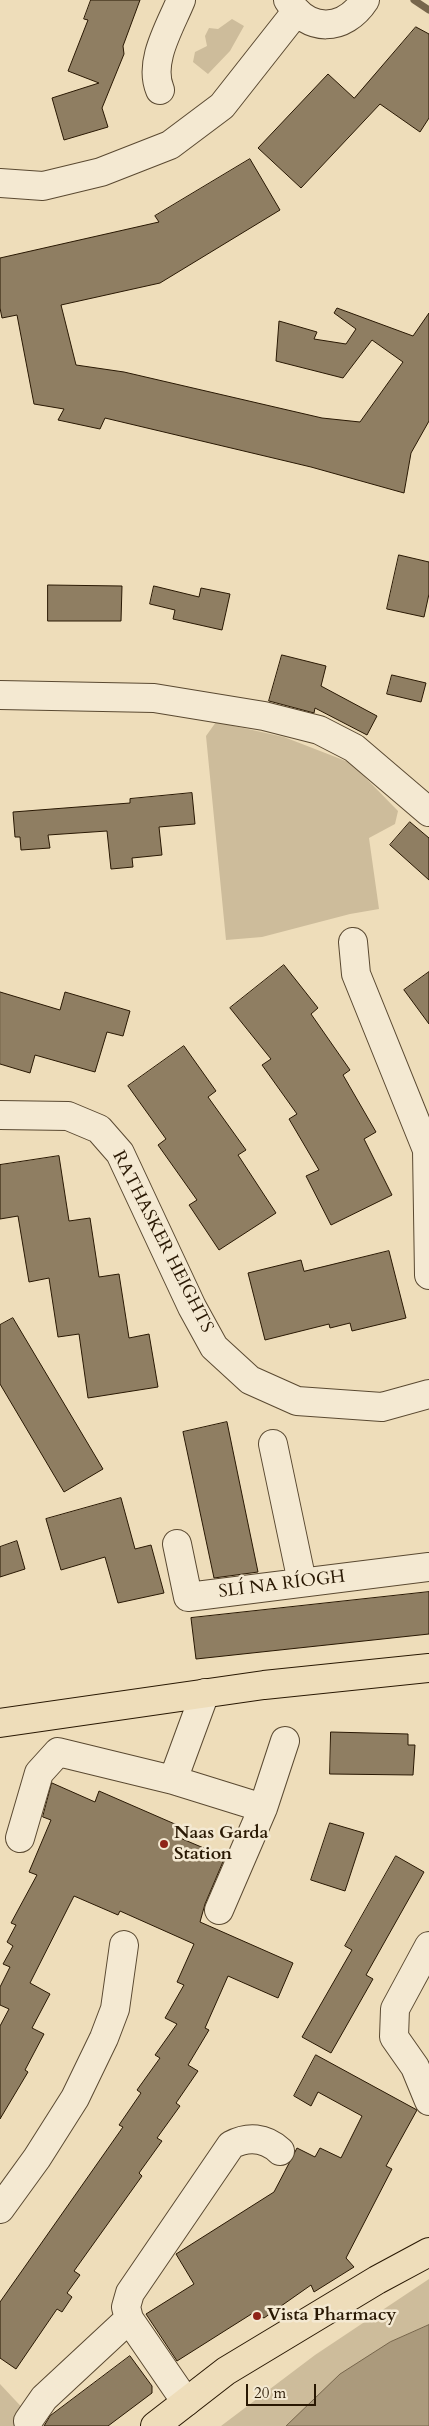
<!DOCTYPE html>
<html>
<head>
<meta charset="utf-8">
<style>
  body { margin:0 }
  #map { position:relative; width:429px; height:2426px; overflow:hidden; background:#eeddba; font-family:Cardo,serif }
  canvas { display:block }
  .scale { position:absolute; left:246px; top:2384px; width:70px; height:22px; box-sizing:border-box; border:2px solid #291803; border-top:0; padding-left:6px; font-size:15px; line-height:18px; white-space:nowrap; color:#291803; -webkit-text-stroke:4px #f4e9d2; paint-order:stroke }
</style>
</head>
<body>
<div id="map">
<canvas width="429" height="2426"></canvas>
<div class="scale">20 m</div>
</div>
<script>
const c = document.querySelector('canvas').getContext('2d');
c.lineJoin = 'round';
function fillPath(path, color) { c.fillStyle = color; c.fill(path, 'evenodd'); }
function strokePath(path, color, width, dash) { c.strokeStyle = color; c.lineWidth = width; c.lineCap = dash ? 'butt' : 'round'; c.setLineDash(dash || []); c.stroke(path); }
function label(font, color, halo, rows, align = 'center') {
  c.font = font + ' Cardo,serif'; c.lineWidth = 5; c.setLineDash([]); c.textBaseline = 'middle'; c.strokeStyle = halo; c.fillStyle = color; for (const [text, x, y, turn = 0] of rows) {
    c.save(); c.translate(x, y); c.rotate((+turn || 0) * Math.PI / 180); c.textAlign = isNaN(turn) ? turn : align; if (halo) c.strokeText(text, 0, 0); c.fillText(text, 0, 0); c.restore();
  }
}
fillPath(new Path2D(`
  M232 19 244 26 230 51 208 74 193 62 195 52 207 46 205 36 209 28 218 29Z
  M216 722 284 737 351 763 398 811 395 824 369 838 379 909 350 914 262 937 226 940 206 736Z
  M429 2279V2426H221L315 2355Z
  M0 2384 30 2416 34 2426H0Z`), '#cdbc9b');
const water = new Path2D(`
  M429 2325V2426H286L340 2374 390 2342Z`);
fillPath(water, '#ab9a7c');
strokePath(water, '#77664c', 1);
strokePath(new Path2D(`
  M414 0 429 10`), '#77664c', 7);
const building = new Path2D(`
  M91 0H140L123 46 124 54 102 108 108 127 64 140 52 98 99 83 68 71 88 20 84 19Z
  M416 27 429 34V118L420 132 380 104 301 188 258 148 328 74 354 98Z
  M250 159 280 210 160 283 61 305 76 365 124 372 322 418 360 422 403 362 372 340 343 378 276 361 279 321 317 332 314 339 346 344 356 329 334 313 337 308 413 336 429 313V421L411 453 404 493 311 467 105 418 100 429 58 420 64 409 34 404 17 315 2 318 0 308V258L159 222 155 216Z
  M399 555 429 562V594L424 617 387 609Z
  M48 585 122 586 121 621H48Z
  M154 586 199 597 201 588 230 594 222 630 173 619 175 610 150 604Z
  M282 655 326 666 321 686 377 716 367 735 315 708 314 713 269 701Z
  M392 675 426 683 421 702 387 694Z
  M192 793 195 824 159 827 162 855 132 858 133 867 111 869 107 831 48 835 50 848 21 850 20 837H15L13 812 130 803V799Z
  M410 822 429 838V880L390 845Z
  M284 965 318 1008 311 1014 350 1070 343 1075 376 1132 364 1139 392 1195 331 1225 306 1176 319 1170 289 1119 297 1114 262 1065 271 1059 230 1008Z
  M429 972V1024L404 990Z
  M0 992 60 1010 65 992 130 1011 123 1036 107 1032 95 1072 35 1055 30 1073 0 1064Z
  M184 1046 216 1091 208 1097 246 1150 238 1155 276 1213 219 1250 189 1205 197 1200 158 1145 166 1139 128 1086Z
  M59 1156 69 1221 90 1218 99 1277 119 1274 129 1338 149 1334 158 1387 88 1398 79 1334 58 1337 49 1278 29 1282 18 1216 0 1219V1165Z
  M389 1251 406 1318 352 1331 350 1323 330 1328 329 1324 265 1340 248 1273 301 1260 304 1271Z
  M13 1318 103 1469 64 1492 0 1384V1325Z
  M227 1422 258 1572 214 1578 183 1432Z
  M121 1498 135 1549 151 1545 164 1593 118 1603 105 1557 61 1570 46 1519Z
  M17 1541 25 1569 0 1577V1547Z
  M429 1592V1634L196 1659 191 1618Z
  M331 1732 408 1734V1745H415L413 1775 330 1774Z
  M52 1783 95 1802 99 1791 184 1828 180 1838 225 1857 205 1904 200 1922 293 1963 278 1998 228 1976 205 2028 209 2030 188 2065 198 2071 176 2103 180 2106 157 2138 162 2141 139 2173 142 2176 74 2271 80 2275 67 2293 72 2297 62 2312 57 2309 16 2369 0 2358V2302L123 2127 119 2125 141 2093 137 2090 160 2058 155 2055 177 2024 165 2018 184 1985 177 1982 194 1944 120 1911 118 1915 74 1896 30 1983 50 1994 32 2028 44 2034 25 2070 28 2072 0 2119V2026L9 2009 0 2005V1987L10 1967 3 1964 13 1946 7 1942 16 1925 11 1923 37 1875 29 1872 51 1820 43 1817Z
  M330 1823 364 1833 345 1891 311 1880Z
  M396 1856 424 1872 366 1975 373 1979 331 2053 302 2037 352 1950 345 1946Z
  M316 2055 417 2110 386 2166 392 2169 346 2258 354 2267 314 2292 311 2285 264 2318 253 2313 177 2361 146 2314 194 2284 176 2254 274 2192 297 2148 315 2157 320 2148 341 2158 362 2116 318 2092 311 2106 294 2096Z
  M130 2356 152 2386V2393L108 2426H44L50 2416Z`);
fillPath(building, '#8f7e62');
strokePath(building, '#291803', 1);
const minor = new Path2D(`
  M288 0C308 33 344 32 365 0
  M160 90C148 62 170 27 181 0
  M0 183 43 186 101 172 170 145 222 106 296 12
  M0 695 154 698 264 716 319 730 354 748 429 812
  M353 942 356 974 427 1150 429 1275
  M0 1115 68 1116 99 1129 120 1153 192 1307 214 1347 250 1380 297 1401 382 1407 429 1394
  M273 1444 302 1582
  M177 1544 188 1597 429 1567
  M205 1693 173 1780 263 1808 219 1910
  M263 1808 285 1741
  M20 1838 39 1773 58 1752 173 1780
  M429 1946 395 2009 394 2037 415 2067 429 2101
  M0 2209 37 2158 75 2098 104 2038 115 2009 124 1945
  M186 2402 129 2319 126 2307 130 2293 231 2145C248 2136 265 2137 280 2151
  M28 2421 44 2398 129 2319`);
const major = new Path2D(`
  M0 1723 264 1685 429 1668
  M155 2426 226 2371 377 2280 429 2252`);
strokePath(minor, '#5a4931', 30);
strokePath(major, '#291803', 30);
strokePath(minor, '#f4e9d2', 28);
strokePath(major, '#eeddba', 28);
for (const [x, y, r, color] of [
  [164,1844,5,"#8f2418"],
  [257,2316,5,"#8f2418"]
]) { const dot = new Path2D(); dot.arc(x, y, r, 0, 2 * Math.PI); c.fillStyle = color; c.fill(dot); strokePath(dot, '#f4e9d2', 2); }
label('18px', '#291803', '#f4e9d2', [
  ["RATHASKER HEIGHTS",162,1242,63],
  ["SLÍ NA RÍOGH",282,1585,-7]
]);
label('bold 18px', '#291803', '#f4e9d2', [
  ["Naas Garda",174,1834],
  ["Station",174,1855],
  ["Vista Pharmacy",267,2316]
], 'left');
</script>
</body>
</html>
